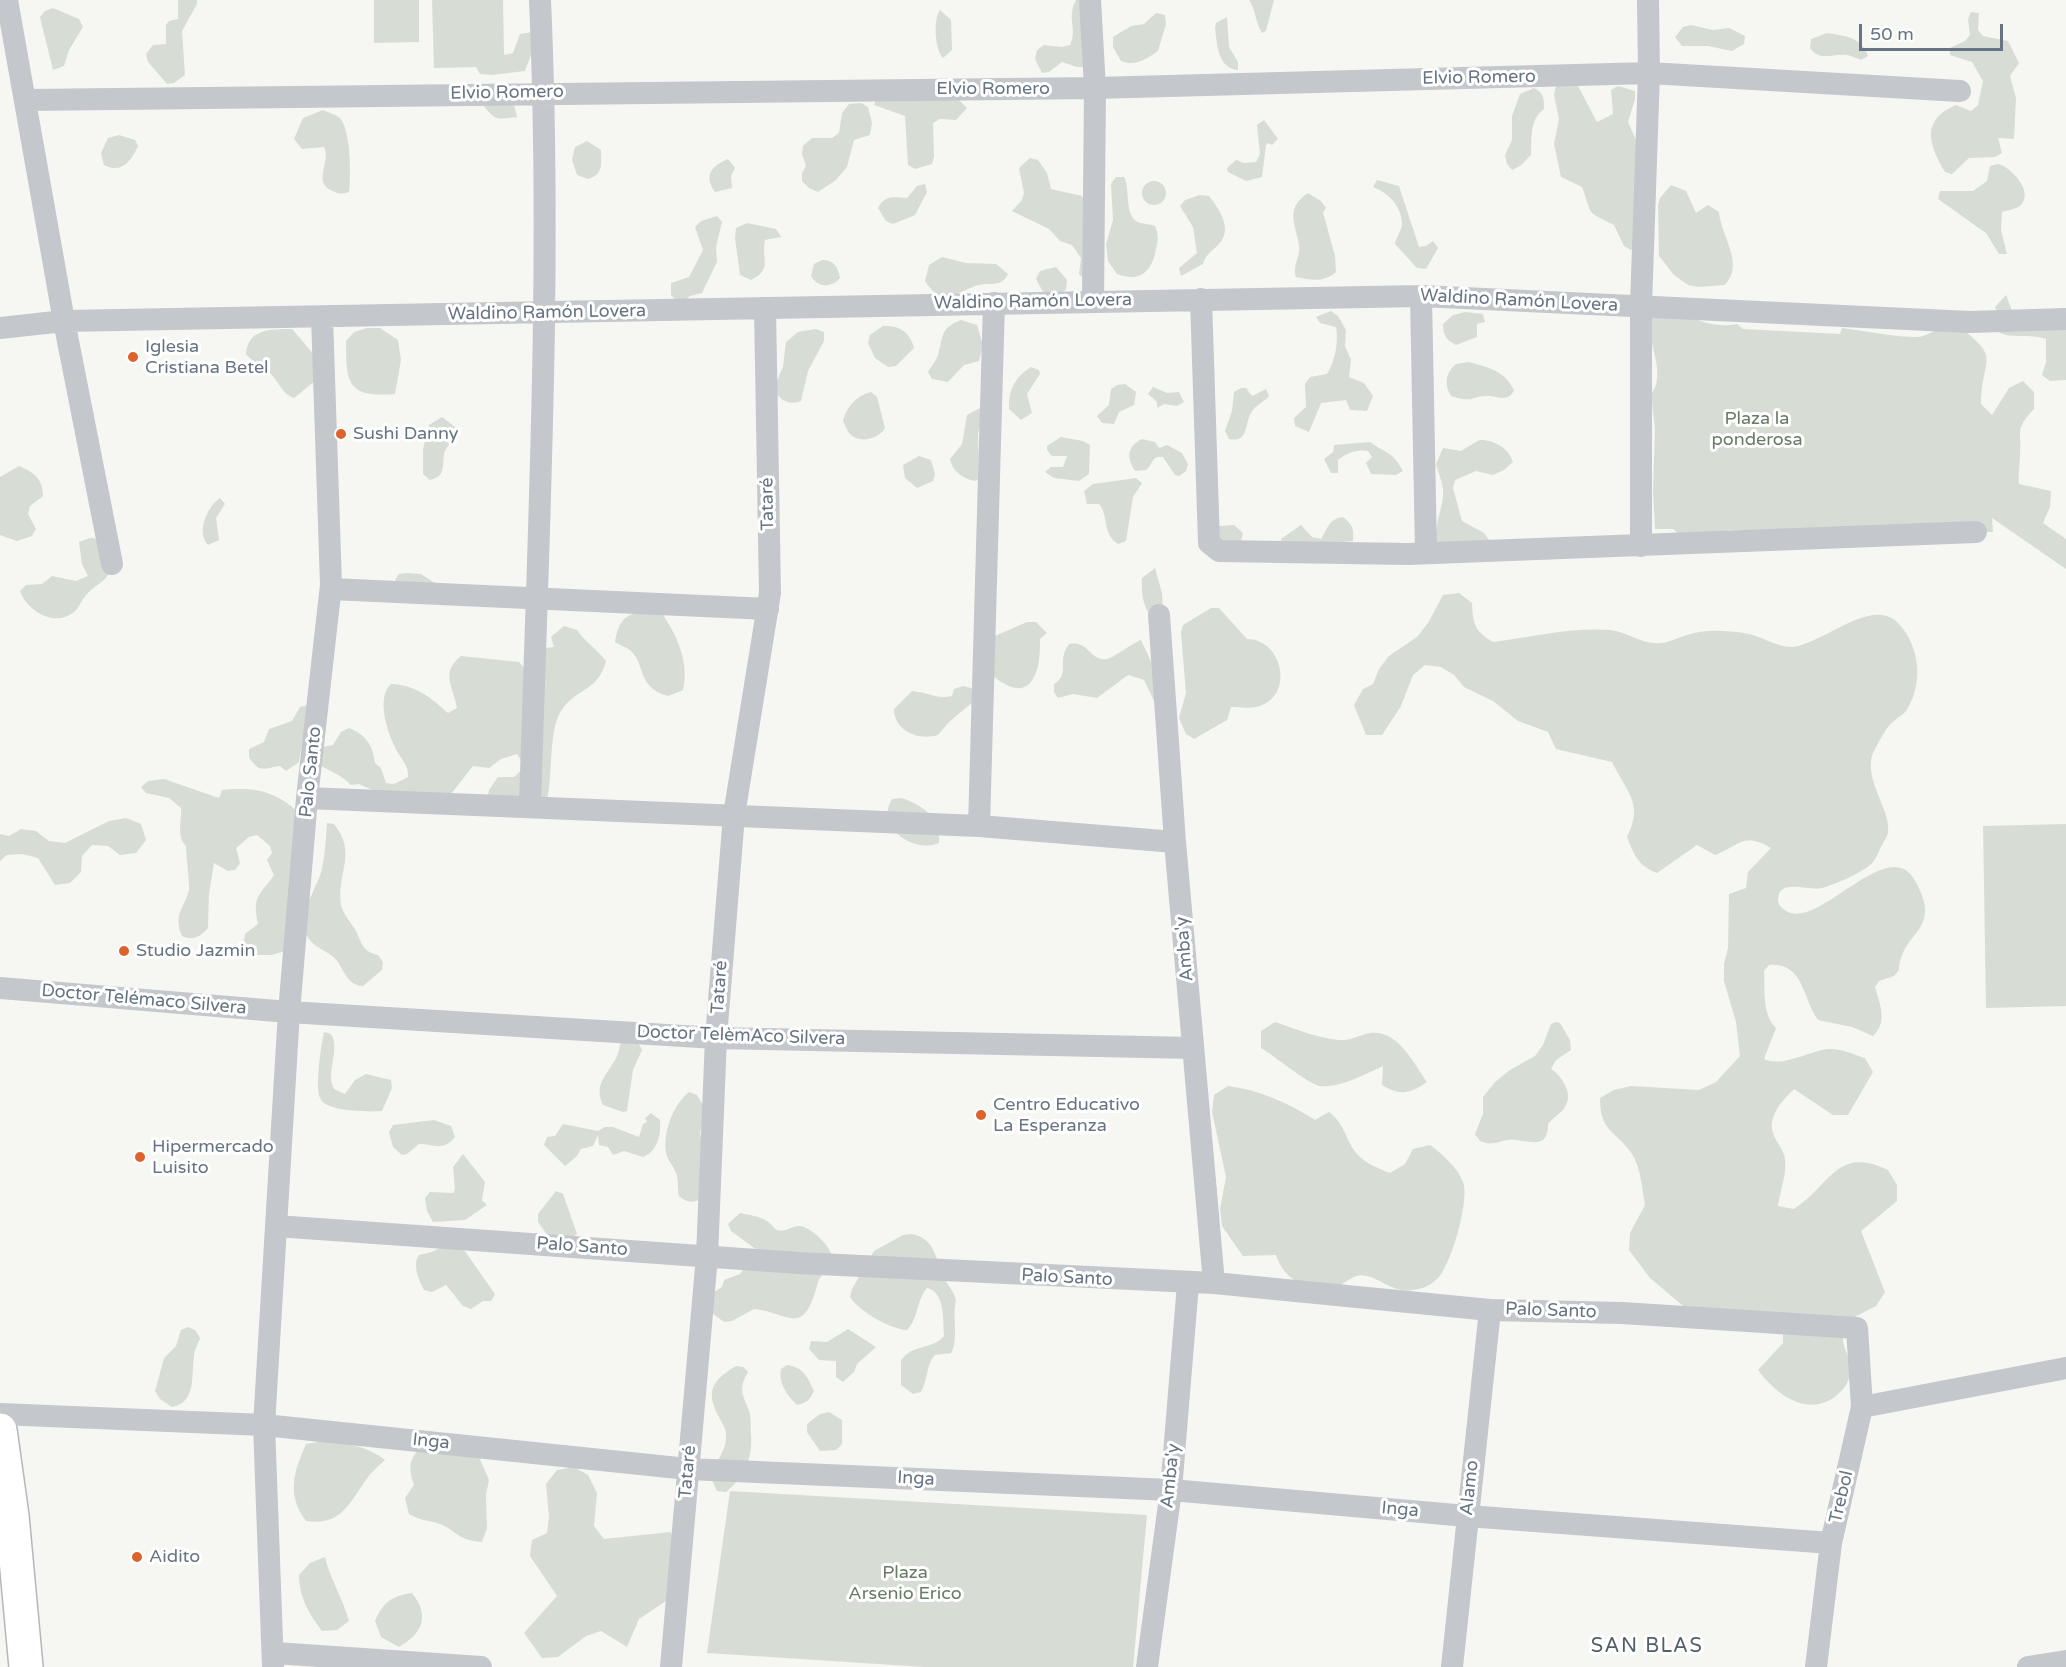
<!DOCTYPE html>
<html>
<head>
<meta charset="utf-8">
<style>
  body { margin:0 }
  #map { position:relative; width:2066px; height:1667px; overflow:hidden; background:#f6f6f3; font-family:"Varela Round",sans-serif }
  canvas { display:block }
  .scale { position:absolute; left:1859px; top:24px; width:144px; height:27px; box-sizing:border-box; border:3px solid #667483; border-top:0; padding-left:8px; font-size:18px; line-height:21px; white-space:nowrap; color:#667483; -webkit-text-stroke:4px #fff; paint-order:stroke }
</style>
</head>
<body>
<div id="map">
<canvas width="2066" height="1667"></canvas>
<div class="scale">50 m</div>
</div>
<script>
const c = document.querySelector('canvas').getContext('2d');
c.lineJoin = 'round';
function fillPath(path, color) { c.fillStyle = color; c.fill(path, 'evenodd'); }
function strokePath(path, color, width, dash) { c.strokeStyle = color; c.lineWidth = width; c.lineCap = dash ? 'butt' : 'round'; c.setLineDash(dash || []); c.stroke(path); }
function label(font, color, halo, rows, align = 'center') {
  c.font = font + ' "Varela Round",sans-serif'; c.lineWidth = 6; c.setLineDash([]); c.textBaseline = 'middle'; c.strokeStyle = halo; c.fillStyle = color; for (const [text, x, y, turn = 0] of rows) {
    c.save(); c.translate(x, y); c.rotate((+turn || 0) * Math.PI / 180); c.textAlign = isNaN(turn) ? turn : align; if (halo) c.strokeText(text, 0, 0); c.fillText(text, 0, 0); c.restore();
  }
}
fillPath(new Path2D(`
  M178 0H197V4L182 31 185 75 174 83 167 84 148 62 146 54 153 45 166 44V25L169 21 178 19Z
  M374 0H419V42L374 43Z
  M432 0H503L504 55 513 53 520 34 532 32 533 49 525 71 492 75 480 74 476 67 434 68Z
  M1076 0H1085V67H1077L1062 62 1049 72 1042 73 1035 59 1037 50 1044 45 1062 47 1070 45C1078 29 1066 18 1076 0Z
  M1249 0H1274L1266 31 1262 33C1255 22 1256 10 1249 0Z
  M53 8 79 19 83 27 69 50 64 66 53 70 40 17 45 11Z
  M940 10 951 20 952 50 943 58C935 50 933 19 940 10Z
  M1971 12 1979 13 1978 30 1983 36 2008 41 2019 63 2010 76 2016 98 2014 139 1998 138 2002 153 1995 157 1969 158 1952 174 1945 172C1929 145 1920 120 1956 105L1971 111 1978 105 1983 81 1972 62 1950 55V48L1965 41 1970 35 1968 19Z
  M1156 13 1165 15 1166 24 1158 51C1146 59 1136 67 1121 61L1113 47V37L1131 26 1144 24Z
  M1227 17 1229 47 1238 62V70C1218 69 1217 44 1215 28L1216 23Z
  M1691 25 1713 30 1729 28 1745 36 1744 44 1732 51 1708 46H1682L1675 37 1683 27Z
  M1827 33C1845 36 1862 37 1868 56L1861 60C1857 58 1852 56 1847 55 1832 53 1820 62 1810 48L1811 39Z
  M1556 86H1578L1597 122 1613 114 1611 90 1618 86 1635 91V99L1628 122 1641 151 1644 242 1631 250 1624 246 1614 225C1584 210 1593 216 1582 187L1561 177 1554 144 1559 119 1554 95Z
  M1534 88C1544 93 1544 98 1544 109 1529 120 1532 138 1531 155L1520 166 1512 170 1507 164 1505 155 1512 140V116L1520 94Z
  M955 96 967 108 956 120 940 119 933 123 934 157 932 164 915 169 908 165 905 116 874 105 877 98Z
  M513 101 517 117C498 119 496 122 483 105Z
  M849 104 861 103 868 107 872 123 870 135 854 140 847 167 836 180 818 192 809 188 802 181V173L806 166 802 154 803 146 812 138H832L839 133 842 113Z
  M323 110C329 113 335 114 340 118 351 130 351 177 349 192 343 194 340 194 335 192 310 184 332 161 324 147L302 149 294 139 303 118Z
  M1264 120 1278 139 1272 145 1268 143 1266 145 1262 177 1246 181 1228 172 1227 168 1236 160 1244 163 1256 162 1260 154 1257 125Z
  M119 135 135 140 138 146C131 162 121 174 104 165L101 153 108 138Z
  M587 141 601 150C601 164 604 174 588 179L577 175 572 160 575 147Z
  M1030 158 1038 160 1047 173 1051 189 1082 196 1090 210 1085 280 1079 274 1081 258 1072 245 1060 241 1049 229 1012 211 1022 200 1024 193 1019 168Z
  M728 159 735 168 731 176 732 188 715 192C703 175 712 166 728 159Z
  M1998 164C2011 167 2035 192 2020 206 2016 209 2007 210 2002 212L2001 230 2007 254H1999L1986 233 1938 199 1940 191H1973L1987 181 1990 166Z
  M1116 177H1124C1131 190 1123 217 1140 223 1145 224 1150 224 1155 226 1159 235 1158 240 1156 249 1152 271 1141 283 1117 274L1108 261 1106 244 1113 220 1111 184Z
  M1377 180 1399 186 1419 247 1426 246 1433 241 1438 248 1426 269 1417 268 1395 244C1396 237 1403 229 1402 222 1400 204 1388 193 1373 187Z
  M1142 193a12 12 0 1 1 24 0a12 12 0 1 1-24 0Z
  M925 184 927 192 915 215 893 224 886 221 878 208C885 195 893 197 907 198L917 186Z
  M1671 185 1686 191 1696 213 1708 205 1719 212C1721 237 1745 263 1725 285L1698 287 1688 285 1674 275 1659 256 1658 205 1660 198Z
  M1308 193 1321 201 1326 208 1323 212 1335 256 1336 272C1324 283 1311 280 1296 277 1292 265 1301 257 1299 245 1296 225 1284 209 1308 193Z
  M1200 195 1209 196C1219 209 1234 230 1218 245 1211 252 1206 254 1203 264L1181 276 1179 268 1197 253 1193 227 1180 206 1185 200Z
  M717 216 722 222 716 247 717 262 702 293 690 296 680 304 671 295V283L689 277 703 250 695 227 701 221Z
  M747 223 776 229 781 237 765 240C761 260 773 269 751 280L740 275 735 238 736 228Z
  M942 257 966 263 996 264 1008 274C1001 289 988 281 975 286 955 294 941 307 925 281L929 265Z
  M822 260C834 260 838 267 840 278 831 288 818 288 811 276L814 264Z
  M1056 267 1067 280 1066 290 1059 294 1043 292 1036 279 1040 271Z
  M2006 295 2012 311 2066 324V380L2050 381 2042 375 2046 362V339C2030 333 2010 340 1997 331L1998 314 1995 307Z
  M1660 308C1688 313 1707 330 1737 324L1743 329 1840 334 1842 328C1859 330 1910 340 1923 336 1934 332 1942 326 1954 323 2004 360 1982 354 1981 404L1992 415 2009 388 2023 381 2034 392V409C2014 430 2022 430 2020 454 2020 464 2018 473 2019 484L2051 491 2050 507 2043 523 2066 539V569L1992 518 1993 532 1728 530 1725 533 1679 534 1673 529H1655L1653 492 1655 428 1651 394C1667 376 1648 341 1648 320Z
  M1331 311 1338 316 1346 330 1345 346 1351 360 1349 377 1364 383 1373 396 1367 411 1350 410 1346 400 1321 403 1309 432 1295 426 1294 418 1306 407 1305 384 1310 377 1327 374C1335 361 1339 342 1336 327L1320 323 1316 317Z
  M1465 312 1483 314 1485 322 1477 324V337L1456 345C1446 340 1443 335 1443 324L1453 315Z
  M961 320 977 325 983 345 979 361 964 365 948 382 932 379 928 372C931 366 936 362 938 355 944 336 939 329 961 320Z
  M883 326C899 325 910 332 914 348L896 366 888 367 875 358 868 343 870 335Z
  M367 328H380L398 340 401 360 395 394C347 398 346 383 346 341L354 332Z
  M292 329 317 358 315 381 294 398C282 394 279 382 270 373 262 365 253 363 246 354 248 329 270 329 292 329Z
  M816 329 824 332V341L808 371 801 401C788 406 781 400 773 390L783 367 786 342 798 332Z
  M1469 362C1489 368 1504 370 1514 390 1509 402 1499 397 1489 396 1472 395 1474 404 1451 396 1444 385 1445 373 1456 364Z
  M1031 367 1039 370 1040 374 1027 394 1032 413 1021 420 1009 409C1008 390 1015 377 1031 367Z
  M1125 384 1136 392 1134 405 1119 412 1114 424 1102 423 1097 416 1109 405 1111 389 1117 385Z
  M1153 387 1167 393 1179 392 1184 402 1177 406 1164 404 1157 408V402L1148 394Z
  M1241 388H1246L1252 396 1266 389 1269 396C1263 403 1255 405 1251 413 1244 425 1249 443 1229 439L1225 431 1232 411 1234 392Z
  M871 392 877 397 885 428C879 439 860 444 850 434 847 431 845 424 843 421 847 406 856 396 871 392Z
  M980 408 983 417 978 433 979 479 975 481C963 479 952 471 950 459L962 444 967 415Z
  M442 417 455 427 458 434C454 440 446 446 444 454 442 467 446 476 430 480L423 474V449L429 425Z
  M1061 437 1083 441 1090 445 1089 474 1079 481 1054 478 1045 472 1051 467H1063L1067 456H1052L1047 450V446Z
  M1142 439 1155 442 1159 448 1167 445 1182 453 1188 464 1186 471 1179 476 1175 475 1163 457C1152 455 1153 464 1146 470L1135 471C1127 458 1126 447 1142 439Z
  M1479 440C1493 439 1509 448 1513 462L1504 470 1493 475 1476 471 1455 480 1453 488 1462 521 1484 533 1489 540 1437 546C1433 531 1441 512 1443 497 1444 484 1439 476 1436 464L1443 448 1461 451Z
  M1370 442C1388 455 1391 450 1403 471L1396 475 1371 474 1366 463 1372 457 1368 451C1356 449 1347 453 1338 460V473H1331L1324 459 1333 452 1334 445Z
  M919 456 931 460 935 474 933 481 917 488 905 478 903 465Z
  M19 466C33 472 43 478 43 496L30 506 28 514 36 529 32 536 17 541 0 535V477Z
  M1136 478 1142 483 1133 497 1126 541 1118 544C1102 534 1109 516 1099 504H1087L1084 491 1093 484Z
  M220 498 225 504 216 518 219 540 208 545C196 532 207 507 220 498Z
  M1343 517C1353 525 1354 529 1353 541L1283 547 1281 539 1301 525 1312 537 1321 539C1328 529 1328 519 1343 517Z
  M1234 525 1243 533 1241 541 1230 552 1213 530 1220 526Z
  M90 538 100 539 109 573C104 583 95 585 88 593 82 598 80 607 74 612 55 628 27 611 20 591L26 585 42 584 52 576 76 581 88 576 82 564 79 542Z
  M1155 568 1162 593 1163 610 1151 617C1143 606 1141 592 1142 578Z
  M406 573 421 574 435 583 404 593 395 580 399 574Z
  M1459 593 1472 603C1473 625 1475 631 1493 642 1531 637 1572 627 1610 630 1628 632 1642 645 1661 643 1671 642 1681 636 1691 634 1707 629 1728 631 1744 633 1760 635 1774 646 1790 647 1820 647 1871 595 1898 623 1920 646 1924 684 1906 711 1903 715 1898 717 1894 721 1886 727 1881 738 1876 747 1858 774 1892 809 1888 833 1887 837 1883 843 1881 847 1878 853 1875 862 1870 865 1859 874 1836 884 1822 888 1810 892 1778 877 1778 900 1778 906 1783 909 1788 912 1821 927 1888 835 1914 879 1945 932 1901 930 1899 970L1894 976 1879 981 1875 987C1880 1005 1888 1022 1873 1036L1852 1027 1818 1020C1802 998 1804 962 1769 965L1764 971C1765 990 1762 1014 1776 1028L1764 1059C1783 1068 1808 1051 1828 1049 1840 1048 1853 1054 1865 1058L1873 1072 1848 1115H1833L1794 1089C1784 1099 1770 1113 1772 1129 1773 1139 1784 1149 1785 1159 1787 1174 1780 1191 1778 1206L1794 1209C1832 1184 1836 1146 1888 1170L1897 1185V1201L1861 1231 1885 1292 1876 1306 1845 1322C1838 1349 1850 1349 1850 1371 1850 1381 1845 1388 1838 1394 1810 1419 1777 1396 1758 1370L1783 1343V1327L1688 1310 1650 1278 1629 1250 1630 1233 1645 1205C1642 1189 1641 1168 1632 1154 1616 1130 1600 1133 1600 1098L1614 1090 1631 1086 1699 1090 1716 1082 1740 1056 1736 1022 1724 981V964L1728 948 1729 894 1746 888 1748 872 1771 848C1744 832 1740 845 1715 855L1697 845 1657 873C1639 866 1634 856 1627 837 1644 803 1627 793 1612 762L1556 749 1548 732 1518 721 1493 701 1464 687 1454 675 1441 667 1425 665 1413 675 1401 706 1382 735H1366L1354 705 1363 689 1373 684 1379 669 1389 656 1417 637 1428 623 1443 595Z
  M1211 608H1219L1247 639C1282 639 1295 694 1260 706 1251 709 1240 707 1231 707L1227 720 1194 739 1186 734 1179 718 1186 693 1181 633 1183 625Z
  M661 612C676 633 690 663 683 690L668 696C637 687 646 667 632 652 628 648 620 645 615 642 620 610 634 613 661 612Z
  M1027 622H1036L1047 633 1040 639C1041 673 1031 707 993 676L995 636Z
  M564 626 577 630C585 642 597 649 606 661 598 691 579 687 563 708 547 729 554 777 546 804L486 806 489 790 498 777H514L525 767 517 754 501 759 489 768 473 766 451 794 390 798 359 784 351 785C338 772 324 769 309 759L317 748 333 745 341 732 349 728C366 735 373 745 375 763L381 768 386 783 394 784 408 777C409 764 400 759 395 747 387 731 376 698 391 684 416 685 430 697 448 713L457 708C453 685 440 673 461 656L519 662 525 669 546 648 554 647 551 637Z
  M1141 640 1165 692 1154 701 1144 680 1128 675 1097 698 1073 694 1058 698 1054 692V684C1071 674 1056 661 1069 644 1088 639 1090 662 1107 659 1111 659 1133 643 1141 640Z
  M963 686 971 688 976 694 973 702 949 722 938 735C919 741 894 731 894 709L912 691C926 692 940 700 952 696L954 689Z
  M308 705C306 725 302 742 299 762L286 771 280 766C265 768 259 774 249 757V749L264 742 269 729 292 721 300 707Z
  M164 779 219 798 222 790C253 787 273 790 297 811L286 951 271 955H255L244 942 245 934 258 924C252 895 259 897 274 875L267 860 272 853 270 846 257 835 249 837 236 848 240 863 235 870 228 871 214 863 209 894 208 928C200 937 193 941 182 936 173 914 184 909 189 890 190 886 186 855 186 846 176 835 182 822 181 808L169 798 146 793 141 787 148 781Z
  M902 798C924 806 941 818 939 843 914 854 874 827 892 799Z
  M126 818 141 824 146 840 136 853 120 855 108 846 92 845 82 856 81 872 70 883 55 885 38 858 22 854 7 855 0 861V834L9 836 21 829 36 831 49 841 65 843 109 821Z
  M327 823 334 824C358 854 336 873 341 905 343 915 352 923 357 933 362 945 364 952 378 955L383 962 382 970 363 986C348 985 345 973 338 962 331 952 316 949 309 939 294 919 317 889 322 869 325 854 326 838 327 823Z
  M2066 824V1006L1986 1008 1983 826Z
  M1275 1022C1296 1029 1317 1038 1339 1040 1351 1041 1359 1035 1370 1033 1398 1029 1414 1064 1427 1082 1410 1094 1400 1096 1382 1085L1383 1066C1365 1074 1341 1088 1320 1086 1310 1085 1273 1055 1261 1048V1031Z
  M1556 1022 1560 1023 1570 1040 1571 1050 1556 1060 1551 1069C1562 1076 1574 1094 1565 1107 1561 1114 1553 1117 1548 1124 1548 1154 1524 1137 1508 1140 1496 1142 1491 1146 1480 1141L1475 1134 1483 1114V1097L1495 1082 1510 1070 1535 1056 1543 1045 1551 1024Z
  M324 1032 331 1034C341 1050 325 1071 334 1089L345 1094 355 1080 366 1074 391 1080 392 1088 382 1111C369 1112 325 1112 320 1098 315 1086 321 1046 324 1032Z
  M636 1039 642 1050 633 1070 627 1111 623 1112 603 1105C594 1085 605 1077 615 1060 619 1054 619 1047 621 1041Z
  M1228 1086C1260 1090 1288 1103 1315 1120L1329 1112C1346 1125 1345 1140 1357 1154 1365 1163 1379 1169 1390 1173L1405 1164 1413 1149 1430 1145C1442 1154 1458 1168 1463 1182 1470 1200 1451 1265 1438 1278 1434 1282 1427 1287 1422 1288 1389 1299 1375 1268 1354 1277 1344 1282 1335 1289 1326 1295 1302 1284 1285 1281 1276 1255L1243 1256 1222 1226 1220 1209 1226 1177 1212 1112 1214 1095Z
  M689 1092 697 1095 705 1108 700 1133 703 1147 701 1199C692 1203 687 1203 679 1196 677 1188 679 1180 676 1173 674 1167 669 1162 667 1156 661 1136 673 1104 689 1092Z
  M651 1113 660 1120C661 1135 658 1151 643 1157L624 1151 613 1155 608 1147 599 1145 598 1135 593 1146 581 1149 577 1156 565 1166 544 1145 547 1137 555 1136 563 1124 598 1131 605 1127H613L639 1137 643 1124 647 1122 645 1118Z
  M434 1120 451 1126 455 1137C443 1152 434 1144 419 1144L407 1154 402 1155 393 1147 389 1132 393 1125Z
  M463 1154 485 1182 482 1200 487 1205 465 1220 433 1222 427 1211 425 1198 430 1192 453 1193 455 1189 453 1167Z
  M556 1191 563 1194 577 1234 571 1238 548 1236 538 1222V1214Z
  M740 1213C749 1215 759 1216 767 1221 771 1223 773 1228 777 1230 785 1233 792 1226 799 1226 811 1226 834 1249 833 1261 833 1272 820 1273 818 1282 803 1339 791 1313 754 1309L732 1321 724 1322 709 1311 708 1296 722 1287 724 1280 740 1274 757 1250 731 1231 728 1224Z
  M911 1234C936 1238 935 1259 944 1278 948 1286 954 1291 956 1300 952 1316 959 1341 951 1353L935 1355C926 1364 928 1380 921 1392L913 1394 901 1385V1361C912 1343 931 1351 944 1336 943 1320 945 1292 927 1288 916 1301 919 1318 907 1330 890 1329 860 1312 850 1297L852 1289 874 1251 903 1235Z
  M457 1240 495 1294 491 1301H483L471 1309 463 1306 446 1285 432 1292 424 1290C419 1280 412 1265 419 1255L432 1252Z
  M188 1327 195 1330 200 1338C198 1344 194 1350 194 1357 191 1373 197 1403 172 1407L160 1399 155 1391 164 1358 176 1346 181 1330Z
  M848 1329 876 1347 857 1364 854 1372 843 1382 836 1377V1361L819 1360 809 1349 811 1341 827 1342Z
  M787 1365C804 1368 807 1376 814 1391 810 1400 806 1403 797 1405 787 1395 778 1383 781 1369Z
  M736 1366 743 1367 748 1372C737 1390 744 1396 749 1411 752 1419 750 1427 751 1435 753 1458 744 1477 726 1492L717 1491 710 1476C715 1462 726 1452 726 1437 727 1430 723 1425 720 1419 705 1392 711 1381 736 1366Z
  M829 1412 842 1420V1444L836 1450 820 1451 807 1432V1424L820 1414Z
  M322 1441C346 1444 366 1445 385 1460 379 1466 371 1472 366 1480 348 1505 341 1526 306 1521 286 1494 294 1472 306 1444Z
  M427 1443 479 1457 489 1480 486 1495 487 1528 482 1542C455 1540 455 1528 437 1523 426 1520 419 1520 409 1514L405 1498 414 1485C407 1465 410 1455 427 1443Z
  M574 1467 588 1475 597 1493 594 1526 604 1539 670 1532 681 1545 678 1593 639 1619 627 1647 601 1631 586 1636 558 1657 542 1658 524 1633 557 1596 530 1556 532 1540 547 1533 549 1517 546 1484 557 1470Z
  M730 1491 1147 1515 1133 1667H925L707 1653Z
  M325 1557C330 1579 343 1599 349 1621L337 1630 322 1631C309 1614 299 1597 299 1575L310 1563Z
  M412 1593C430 1616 423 1633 399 1647L381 1637 375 1621C383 1603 391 1596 412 1593Z`), '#d7ddd4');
const trunk = new Path2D(`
  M0 1430 12 1516 26 1667`);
strokePath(trunk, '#b5b8bb', 36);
strokePath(new Path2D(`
  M7 0 64 321 112 564
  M1090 0 1095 88 1093 301
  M26 100 1095 88 1649 73 1960 91
  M1421 296 1426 552
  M1201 299 1209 543 1219 551 1408 554 1976 532
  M0 328 64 321 1421 296 1970 322 2066 319
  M1641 546V306L1649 73 1648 0
  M331 589 768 609
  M1159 615 1175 842 1214 1283
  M307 798 979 826 1175 842
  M530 807C538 538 552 269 540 0
  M979 826 994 303
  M0 988 289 1012 716 1038 1193 1048
  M276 1226 799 1263 1214 1283 1490 1310 1622 1313 1857 1328 1862 1407 1831 1543 1816 1667
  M1862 1407 2066 1368
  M0 1414 264 1425 688 1469 1171 1490 1467 1516 1831 1543
  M275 1653 481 1667
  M273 1667 264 1425 289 1012 307 798 331 585 322 317
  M671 1667 707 1256 716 1038 734 815 770 593 765 308
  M1147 1667 1171 1490 1188 1284
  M1452 1667 1490 1310
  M2028 1667 2066 1661`), '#c4c7cb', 22);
strokePath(trunk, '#fff', 33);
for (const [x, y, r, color] of [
  [133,357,6,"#dd632d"],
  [341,434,6,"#dd632d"],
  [124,951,6,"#dd632d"],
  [981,1115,6,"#dd632d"],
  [140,1157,6,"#dd632d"],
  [137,1557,6,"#dd632d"]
]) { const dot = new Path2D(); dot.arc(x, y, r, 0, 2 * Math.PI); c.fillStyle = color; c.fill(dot); strokePath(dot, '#fff', 2); }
label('18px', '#667483', '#fff', [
  ["Elvio Romero",1479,78,-1],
  ["Elvio Romero",993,89],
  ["Elvio Romero",507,93,-1],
  ["Waldino Ramón Lovera",1519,301,3],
  ["Waldino Ramón Lovera",1033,302,-1],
  ["Waldino Ramón Lovera",547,313,-1],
  ["Tataré",768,504,-91],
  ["Palo Santo",311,772,-84],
  ["Amba'y",1185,949,-95],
  ["Tataré",720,987,-86],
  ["Doctor Telémaco Silvera",144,1000,5],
  ["Doctor TelèmAco Silvera",741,1036,2],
  ["Palo Santo",582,1247,4],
  ["Palo Santo",1067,1278,3],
  ["Palo Santo",1551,1311,2],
  ["Inga",431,1442,6],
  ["Tataré",688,1472,-85],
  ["Amba'y",1171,1476,-84],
  ["Inga",916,1479,3],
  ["Alamo",1470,1488,-84],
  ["Trebol",1842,1497,-77],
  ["Inga",1400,1510,5]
]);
label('18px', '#667483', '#fff', [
  ["Iglesia",145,347],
  ["Cristiana Betel",145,368],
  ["Sushi Danny",353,434],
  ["Studio Jazmin",136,951],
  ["Centro Educativo",993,1105],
  ["La Esperanza",993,1126],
  ["Hipermercado",152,1147],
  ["Luisito",152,1168],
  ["Aidito",149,1557]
], 'left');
label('18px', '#687b65', '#fff', [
  ["Plaza la",1757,419],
  ["ponderosa",1757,440],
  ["Plaza",905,1573],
  ["Arsenio Erico",905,1594]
]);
c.letterSpacing = '1.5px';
label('20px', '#545e68', '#fff', [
  ["SAN BLAS",1647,1647]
]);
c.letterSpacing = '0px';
</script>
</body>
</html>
